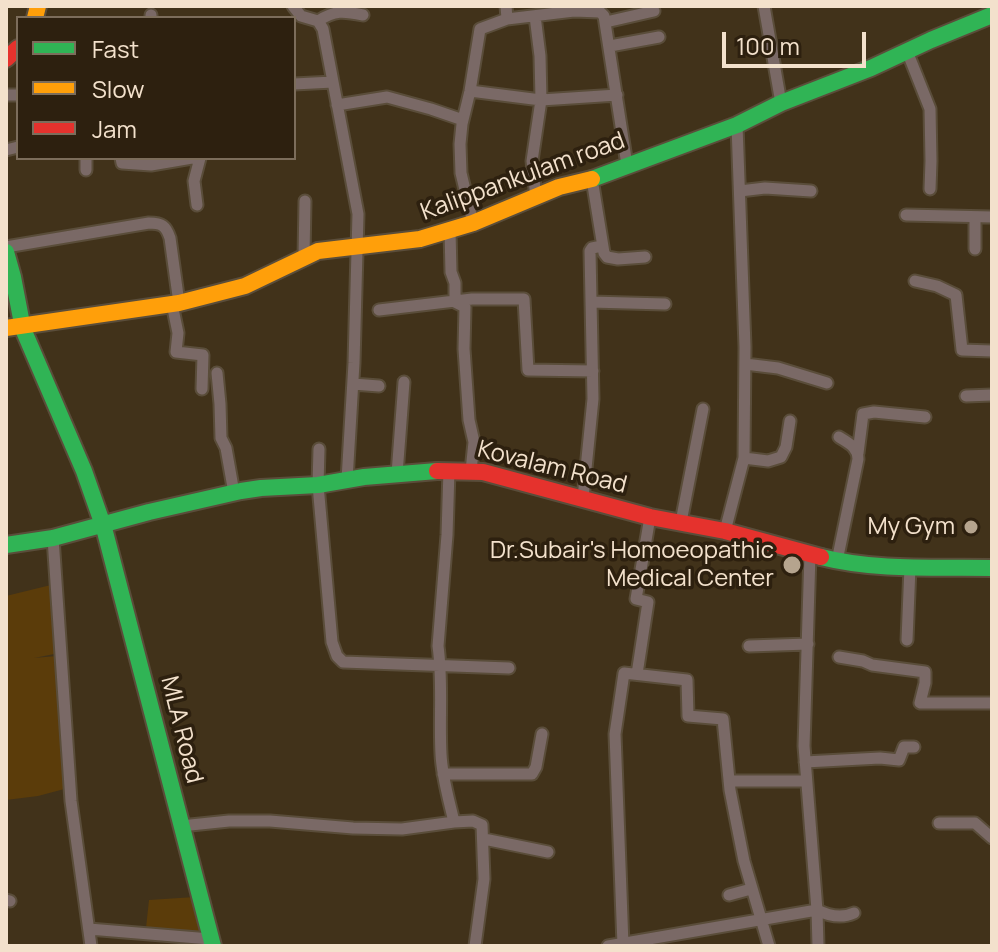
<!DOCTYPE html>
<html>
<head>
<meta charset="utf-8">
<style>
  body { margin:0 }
  #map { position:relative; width:998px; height:952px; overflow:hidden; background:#41321a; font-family:Manrope,sans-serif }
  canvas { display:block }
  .frame { position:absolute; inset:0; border:8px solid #f3e1cc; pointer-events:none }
  .legend { position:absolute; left:16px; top:16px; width:280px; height:144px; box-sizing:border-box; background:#2d200f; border:2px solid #7c6d5b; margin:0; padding:10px 14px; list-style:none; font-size:24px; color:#f3e1cc }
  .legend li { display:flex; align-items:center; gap:16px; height:40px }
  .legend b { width:40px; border:2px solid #7c6d5b }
  .scale { position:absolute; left:722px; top:32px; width:144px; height:36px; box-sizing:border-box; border:4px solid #f3e1cc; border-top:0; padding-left:10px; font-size:24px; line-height:28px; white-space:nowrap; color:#f3e1cc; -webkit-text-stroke:6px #2d200f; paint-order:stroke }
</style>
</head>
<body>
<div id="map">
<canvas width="998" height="952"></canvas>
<div class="frame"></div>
<ul class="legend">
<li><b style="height:10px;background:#30b455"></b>Fast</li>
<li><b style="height:10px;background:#ff9f0a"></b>Slow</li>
<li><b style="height:10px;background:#e5322d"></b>Jam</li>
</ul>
<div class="scale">100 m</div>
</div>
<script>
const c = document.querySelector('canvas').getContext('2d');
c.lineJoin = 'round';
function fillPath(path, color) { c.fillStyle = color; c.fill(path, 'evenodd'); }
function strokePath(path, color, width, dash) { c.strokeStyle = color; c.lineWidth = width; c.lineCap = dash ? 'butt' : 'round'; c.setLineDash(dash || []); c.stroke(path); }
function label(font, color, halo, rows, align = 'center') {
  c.font = font + ' Manrope,sans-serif'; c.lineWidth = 7; c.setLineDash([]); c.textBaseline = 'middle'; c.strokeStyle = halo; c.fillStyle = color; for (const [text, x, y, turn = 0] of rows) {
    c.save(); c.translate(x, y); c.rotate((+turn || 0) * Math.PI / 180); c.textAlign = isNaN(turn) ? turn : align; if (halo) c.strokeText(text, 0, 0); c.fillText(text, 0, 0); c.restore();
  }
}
fillPath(new Path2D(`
  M55 584 59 653 34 658 57 656 68 788 38 796 6 800V596Z
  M195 897 201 933 146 928 149 900Z`), '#5b3c0a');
const street = new Path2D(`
  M293 6 301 16 318 21 323 29 358 214 354 363 347 480
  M506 6 507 19
  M764 6 781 103
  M535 16 540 56 541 100 532 161 536 198
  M151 18V15
  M318 21C335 10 343 11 363 15
  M606 22 654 11
  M610 46 659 37
  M907 51 930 109 931 161 930 189
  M294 84 333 82
  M470 91 541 100 617 95
  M6 95H18
  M337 105 387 97 431 109 463 120
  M6 150 18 147
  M121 158 122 163 151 165 192 158
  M86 170V158
  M592 179 604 253 607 257 618 259 645 257
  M740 191 765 188 811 191
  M197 205 194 181 200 158
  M906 215 992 217
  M473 223 461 173 460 144 462 124 470 91 480 29 507 19 574 11 600 12 604 16 627 165
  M450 231 451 272 455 283V302L465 307 464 349 469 420 474 442 471 471
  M6 247 149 223C162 223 166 226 170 238L179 303
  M975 249V217
  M304 256 305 201
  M915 281 937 286 956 295 962 350 992 351
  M591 302 665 304
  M172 304 178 333 176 352 203 355 202 389
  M379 310 472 299H524L528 370 593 371
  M745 364 778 368 827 383
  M217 373 220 404 221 438 226 448 234 493
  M353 384 379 386
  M966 396 992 395
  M319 449 318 485 332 642 337 656 343 662 509 668
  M858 453 863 414 874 412 925 417
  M744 458 768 461 781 457 786 447 790 421
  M449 470 447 535 438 646C443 682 439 718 441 754 442 777 449 800 454 822L473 821 482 825 484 879 475 946
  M397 474 404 382
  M583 498 593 399 590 251 592 248 602 246
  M681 522 703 409
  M725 531 744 458 745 347 737 125
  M53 538 71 801 91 946
  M810 554 804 746 817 910 818 946
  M837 561 858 459C858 447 848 443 839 437
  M907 640 910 567
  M749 646 808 644
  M839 657 863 661 872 665 925 672V683L920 703H992
  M637 674 648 602 636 599 650 517
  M805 762 880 758 899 760 904 747H914
  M443 774H532L536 767 542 734
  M729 781H806
  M939 823H975L992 838
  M181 826 229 821H270L353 828 402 829 454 822
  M484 839 548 852
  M729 895 751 889
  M6 900 10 901
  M89 929 210 939
  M623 945 615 734 624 673 687 680 688 716 723 719 730 790 744 861 769 946
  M608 946 817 910C829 916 841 919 854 913`);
const fast = new Path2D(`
  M592 179 737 125 781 103 871 68 931 40 992 15
  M6 252 13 277 23 329 84 471 104 528 213 946
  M6 545 53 538 149 512 241 491 261 488 318 485 364 477 437 471
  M821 557C876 571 936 567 992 568`);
const slow = new Path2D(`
  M35 18 38 6
  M6 328 179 303 245 286 318 251 420 239 473 223 559 187 592 179`);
const jam = new Path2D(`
  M6 59 18 48
  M437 471 483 472 650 517 725 531 821 557`);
strokePath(street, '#5a4d3a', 15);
strokePath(fast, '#5a4d3a', 20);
strokePath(slow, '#5a4d3a', 20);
strokePath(jam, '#5a4d3a', 20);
strokePath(street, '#7a6966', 11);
strokePath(fast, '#30b455', 16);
strokePath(slow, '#ff9f0a', 16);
strokePath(jam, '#e5322d', 16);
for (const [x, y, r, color] of [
  [971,527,8,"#b5a48e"],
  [792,565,10,"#b5a48e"]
]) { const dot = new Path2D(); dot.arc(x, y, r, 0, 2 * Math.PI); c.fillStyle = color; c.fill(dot); strokePath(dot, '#2d200f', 3); }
label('24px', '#f3e1cc', '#2d200f', [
  ["Kalippankulam road",523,177,-20],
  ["Kovalam Road",552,468,14],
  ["MLA Road",181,730,76]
]);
label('24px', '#f3e1cc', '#2d200f', [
  ["My Gym",955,527],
  ["Dr.Subair's Homoeopathic",774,551],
  ["Medical Center",774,579]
], 'right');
</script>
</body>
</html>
